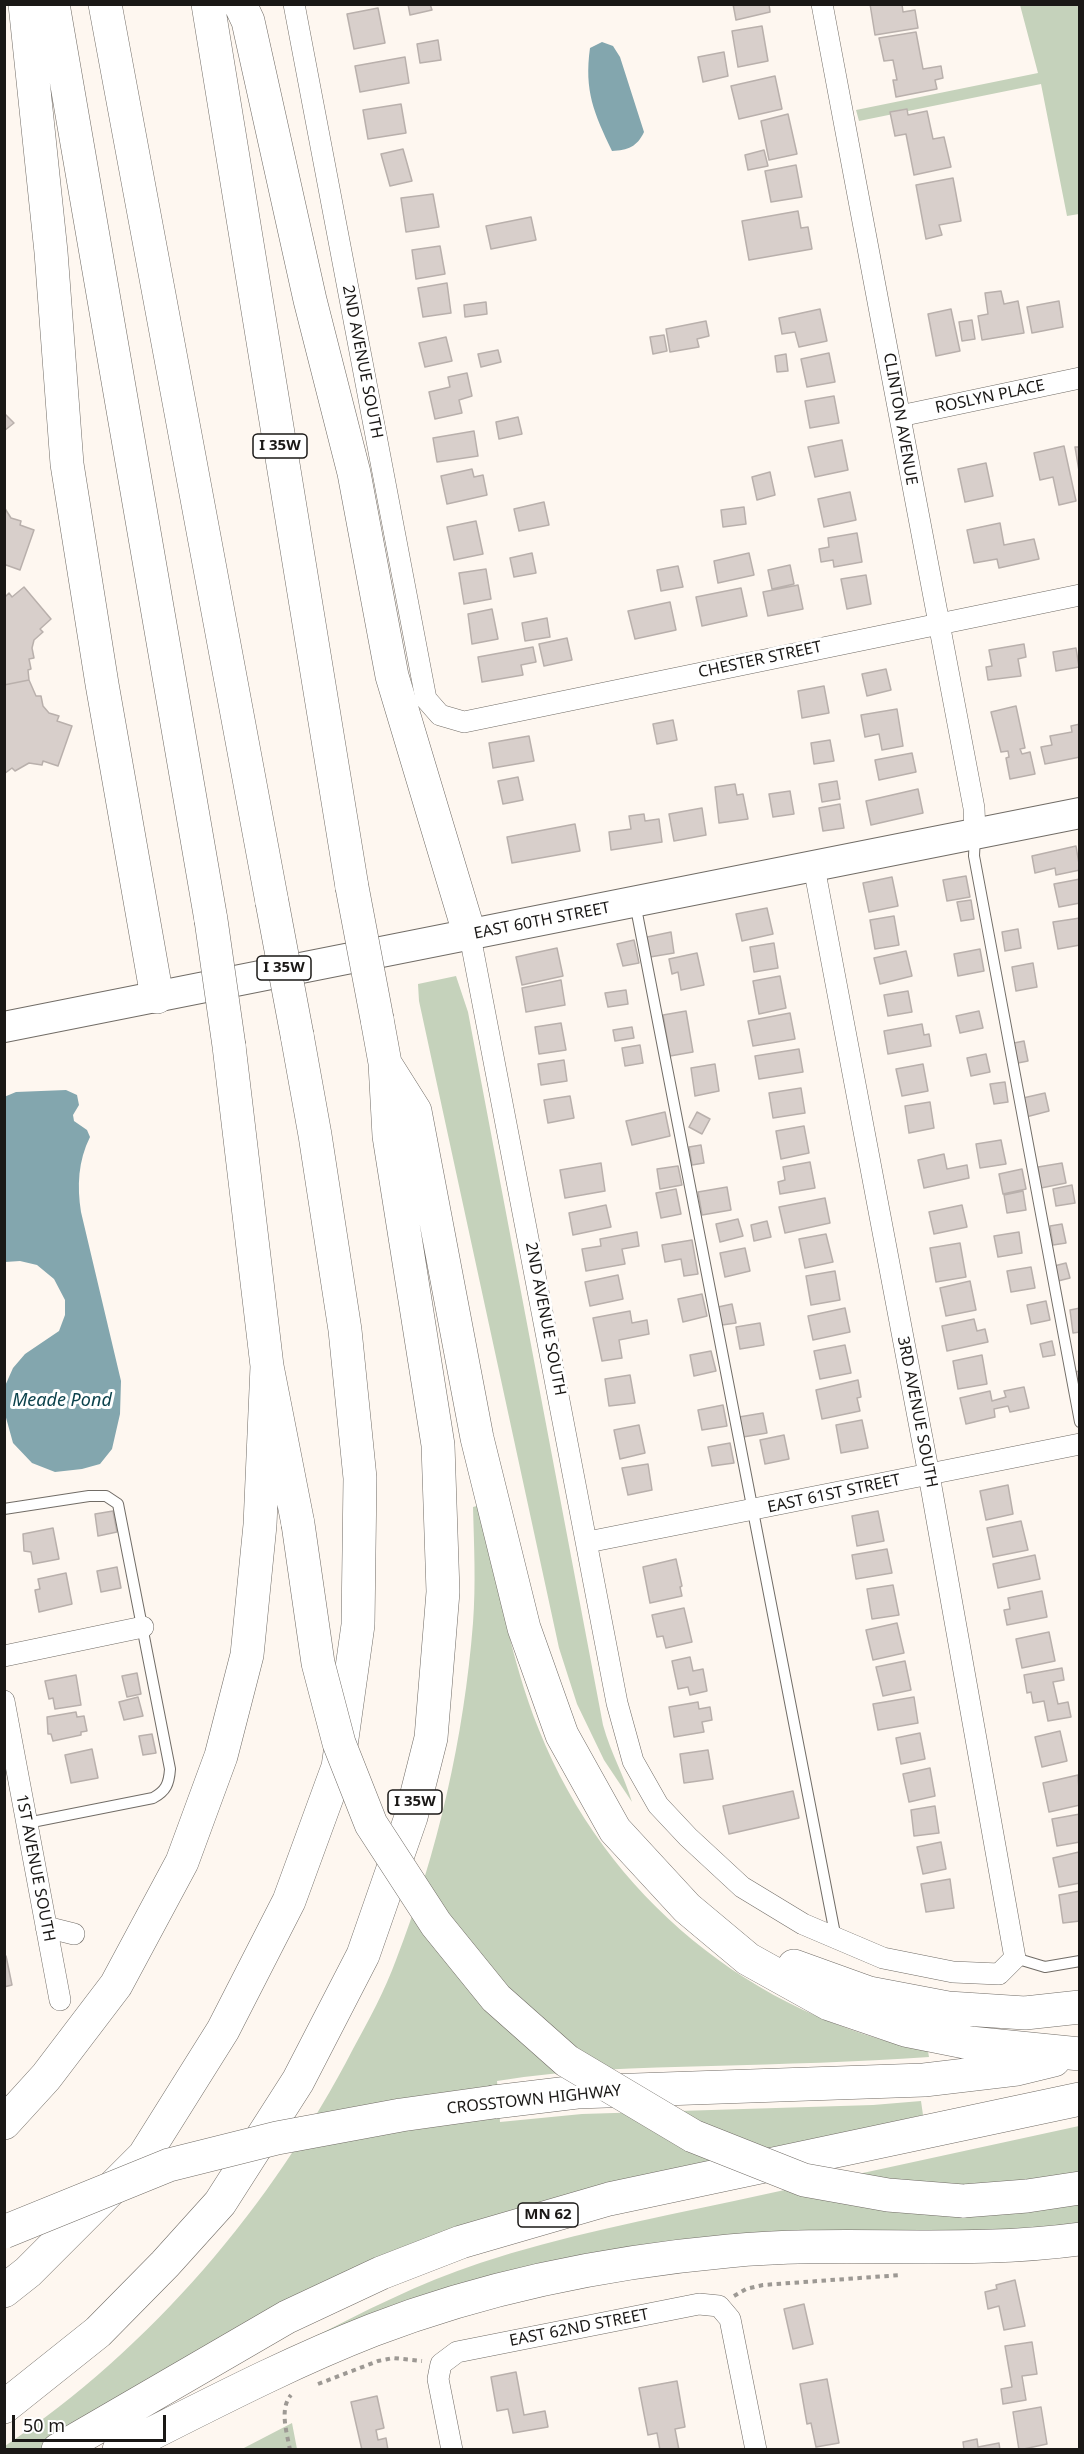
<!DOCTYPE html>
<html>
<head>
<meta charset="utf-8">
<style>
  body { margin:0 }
  #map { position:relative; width:1084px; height:2454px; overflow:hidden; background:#fef7f0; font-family:"Noto Sans",sans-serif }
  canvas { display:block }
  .frame { position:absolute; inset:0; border:6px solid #1a1816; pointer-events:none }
  .scale { position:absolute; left:12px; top:2415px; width:154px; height:27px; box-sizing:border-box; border:3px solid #1a1816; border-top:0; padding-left:8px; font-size:18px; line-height:21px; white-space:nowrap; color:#1a1816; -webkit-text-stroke:4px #fff; paint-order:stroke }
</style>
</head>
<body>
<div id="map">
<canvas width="1084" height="2454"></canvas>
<div class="frame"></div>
<div class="scale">50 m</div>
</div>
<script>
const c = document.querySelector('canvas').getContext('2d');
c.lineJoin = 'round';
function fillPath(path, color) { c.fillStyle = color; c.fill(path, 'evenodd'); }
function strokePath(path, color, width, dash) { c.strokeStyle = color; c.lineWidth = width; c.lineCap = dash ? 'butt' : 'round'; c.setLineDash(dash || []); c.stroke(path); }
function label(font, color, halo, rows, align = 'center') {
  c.font = font + ' "Noto Sans",sans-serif'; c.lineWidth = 6; c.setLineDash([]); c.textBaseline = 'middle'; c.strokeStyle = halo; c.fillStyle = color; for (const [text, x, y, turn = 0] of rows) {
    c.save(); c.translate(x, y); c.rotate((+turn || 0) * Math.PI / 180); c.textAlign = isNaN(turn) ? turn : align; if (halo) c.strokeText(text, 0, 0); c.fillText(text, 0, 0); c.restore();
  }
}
fillPath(new Path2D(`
  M1020 5H1079V214L1067 216 1041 84 859 121 856 110 1038 73Z
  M456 976 468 1012 603 1725C611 1754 624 1775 632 1802L604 1760 577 1704 559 1648 419 1001 418 984Z
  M481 1505C497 1580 510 1658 539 1730 606 1897 752 2016 928 2051L929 2057C857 2062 783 2064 711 2066 638 2068 569 2069 497 2081L500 2122 582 2114 873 2105 921 2101 923 2115 585 2193 73 2429 39 2449 5 2450V2446C151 2348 272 2206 353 2049 369 2020 385 1990 396 1960 438 1852 464 1737 473 1623 476 1584 474 1545 473 1507Z
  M1079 2126V2230L790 2238 306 2341C363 2312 419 2283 480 2263 562 2236 649 2219 734 2201 849 2176 964 2151 1079 2126Z
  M292 2423 297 2449H242Z`), '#c5d2bb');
fillPath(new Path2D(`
  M602 42 613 46 620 57 644 132C637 147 628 150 612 151 594 113 584 91 590 48Z
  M66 1090 77 1095 79 1105 73 1115 74 1121 87 1130 90 1137C78 1161 77 1186 81 1212L121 1381 120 1414 112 1449 100 1464 82 1469 55 1472 32 1463 13 1443 5 1414V1386L13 1368 25 1354 59 1331 65 1315V1300L54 1279 37 1265 20 1261 5 1262 4 1097 16 1092Z`), '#83a6ae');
const building = new Path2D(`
  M408 4H430L432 10 410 15Z
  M733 4H769L770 12 736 20Z
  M870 4H902L903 12 915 10 918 28 875 35Z
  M378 8 385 43 354 49 347 14Z
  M762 26 768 61 738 67 732 31Z
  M916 32 923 69 941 66 943 78 935 80 937 89 896 97 893 80H897L893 60 884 61 879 38Z
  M438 40 441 60 420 63 417 44Z
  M724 52 728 76 703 82 698 57Z
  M405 57 409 83 360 92 355 66Z
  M775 76 782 109 739 119 731 86Z
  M401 104 406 133 368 139 363 110Z
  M907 109 908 115 927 111 933 139 944 137 951 167 914 175 906 134 895 136 890 112Z
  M788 114 797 154 769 160 761 121Z
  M403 149 412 181 390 186 381 154Z
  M764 150 768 166 748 170 745 155Z
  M796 165 802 197 771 202 765 171Z
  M953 178 961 221 939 225 942 235 926 239 916 185Z
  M433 194 439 227 406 232 401 198Z
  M798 211 801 228 808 227 812 249 749 260 742 221Z
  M531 217 536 240 491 249 486 226Z
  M440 246 445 274 416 279 412 250Z
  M447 283 451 313 423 317 418 288Z
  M1001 291 1004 304 1018 301 1024 333 982 340 978 316 988 314 985 293Z
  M1059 301 1063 327 1032 333 1027 307Z
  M486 302 487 314 465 317 464 305Z
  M820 309 827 341 799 347 795 332 782 334 779 318Z
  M951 309 960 351 936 356 928 314Z
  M972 320 975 339 962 341 959 322Z
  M706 321 709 336 697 339 699 347 670 352 666 329Z
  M664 335 667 351 653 354 650 337Z
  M446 337 452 361 425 367 419 343Z
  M498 350 501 362 481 367 478 354Z
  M829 353 835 382 807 387 801 359Z
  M786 354 788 371 777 372 775 356Z
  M467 373 472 396 459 400 462 413 435 419 429 392 450 387 448 377Z
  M834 396 839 423 810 428 805 401Z
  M4 413 14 423 4 431Z
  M518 417 522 434 499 439 496 422Z
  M474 431 478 456 437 462 433 438Z
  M842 440 848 470 815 477 808 447Z
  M1064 446 1076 501 1059 505 1053 477 1040 480 1034 453Z
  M1075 447H1080V471H1079Z
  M986 463 993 496 965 502 958 469Z
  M472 469 474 477 483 475 487 495 447 504 441 476Z
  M770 472 775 495 757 500 752 477Z
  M850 492 856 520 824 527 818 499Z
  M544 502 549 525 519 531 514 509Z
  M4 507 11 518 21 521 20 525 34 530 20 570 6 565 4 569Z
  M744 507 746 524 723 527 721 510Z
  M476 521 483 554 454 560 447 527Z
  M1000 523 1004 545 1034 539 1039 559 999 568 997 559 974 563 967 530Z
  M857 533 862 562 834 567 833 560 821 562 819 549 829 547 828 538Z
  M532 553 536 573 514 577 510 558Z
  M749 553 754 575 718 583 714 561Z
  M790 565 794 584 772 589 768 570Z
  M678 566 683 587 661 591 657 570Z
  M486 569 491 599 464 604 459 573Z
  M866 575 871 604 847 609 841 579Z
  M798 585 803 609 768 616 763 592Z
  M24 587 51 619 40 629 43 632 34 640 32 648 34 658 29 659 31 669 28 670 29 680 4 685V598L9 593 12 597Z
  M741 588 747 616 702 626 696 597Z
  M670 602 676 630 635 639 628 611Z
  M492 609 498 639 472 644 468 614Z
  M547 618 550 637 525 641 522 623Z
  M567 638 572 660 544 666 539 644Z
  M1024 644 1026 657 1018 659 1021 676 988 680 986 667 992 666 989 650Z
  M533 647 536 662 521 665 523 675 482 682 478 657Z
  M1076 648 1079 667 1056 671 1053 652Z
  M886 669 891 690 867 696 862 674Z
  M29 680 36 696H41L43 706 49 713 59 716 57 721 72 726 58 766 43 761 42 765 29 763 15 771 12 768 4 774V685Z
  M824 686 829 713 802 718 798 691Z
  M1016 706 1025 748 1020 749 1022 754 1030 752 1035 774 1010 779 1006 758 1009 757 1008 751 1001 752 991 712Z
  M897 709 903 746 882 750 879 734 865 737 861 715Z
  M673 720 677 740 657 744 653 724Z
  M1080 724V757L1045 764 1041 747 1052 745 1050 736 1072 732 1071 726Z
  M529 736 534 761 493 768 489 743Z
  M830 740 834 761 814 764 811 743Z
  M912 753 916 772 879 780 875 760Z
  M518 777 523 800 503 804 498 781Z
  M837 781 840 799 822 802 819 784Z
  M735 784 737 795 743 794 748 819 719 823 715 787Z
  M918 789 923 813 871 825 866 801Z
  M790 791 794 814 773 817 769 794Z
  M840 804 844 828 823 831 819 808Z
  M702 808 706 835 674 841 669 814Z
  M644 814 645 821 659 819 662 842 611 850 609 832 631 829 629 816Z
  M575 824 580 851 512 863 507 837Z
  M1076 846 1080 870 1056 875 1055 868 1035 873 1032 856Z
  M966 876 970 897 947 901 943 880Z
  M892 877 898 906 869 912 863 883Z
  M1080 879V903L1059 907 1054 884Z
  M971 900 974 919 961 921 957 902Z
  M767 908 773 934 742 941 736 914Z
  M894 916 899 945 875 949 870 920Z
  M1080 918V945L1058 949 1053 922Z
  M1018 929 1021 948 1005 951 1002 932Z
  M671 932 674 953 650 957 647 937Z
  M634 940 639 963 623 966 617 944Z
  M774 943 778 968 754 972 750 947Z
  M557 948 563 976 522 985 516 957Z
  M980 949 984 971 958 976 954 954Z
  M906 951 912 976 880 984 874 958Z
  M697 953 704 985 681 990 678 972 672 974 669 959Z
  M1033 963 1037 987 1016 991 1012 967Z
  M780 976 786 1008 759 1014 753 981Z
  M561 980 565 1005 526 1012 522 988Z
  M626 990 628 1004 608 1007 605 993Z
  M908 991 912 1012 888 1016 884 995Z
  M686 1011 693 1052 670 1056 663 1015Z
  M979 1011 983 1028 960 1033 956 1016Z
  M790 1013 795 1039 753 1046 748 1021Z
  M561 1023 566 1050 539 1054 535 1027Z
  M922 1024 924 1035 929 1034 931 1046 888 1054 884 1031Z
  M632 1027 634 1038 615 1041 613 1030Z
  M1024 1041 1028 1061 1018 1063 1014 1043Z
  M640 1045 643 1063 625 1066 622 1048Z
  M799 1049 803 1072 759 1079 755 1056Z
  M986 1054 990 1072 971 1076 967 1058Z
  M564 1060 567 1081 541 1085 538 1064Z
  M715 1064 719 1091 695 1096 691 1068Z
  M923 1064 928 1091 902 1096 896 1069Z
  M1005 1082 1008 1102 994 1104 990 1084Z
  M801 1088 805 1113 773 1118 769 1093Z
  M1045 1093 1049 1111 1026 1117 1023 1098Z
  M570 1096 574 1118 548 1123 544 1100Z
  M930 1102 934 1128 909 1133 905 1106Z
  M665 1112 670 1136 632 1145 626 1121Z
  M697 1112 710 1119 702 1134 689 1127Z
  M804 1126 809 1153 781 1159 776 1131Z
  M1001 1140 1006 1164 980 1168 976 1144Z
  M701 1145 704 1163 692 1165 689 1147Z
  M944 1154 947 1169 967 1165 969 1178 924 1188 918 1160Z
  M810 1162 815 1188 780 1194 778 1182 785 1180 783 1167Z
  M601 1163 605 1191 565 1198 560 1170Z
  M1062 1163 1066 1183 1041 1188 1038 1167Z
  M678 1166 682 1185 660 1189 657 1169Z
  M1022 1169 1026 1189 1003 1194 999 1174Z
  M1072 1185 1075 1203 1056 1206 1053 1189Z
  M727 1187 731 1210 702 1215 698 1192Z
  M676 1189 681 1214 661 1218 656 1193Z
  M1023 1191 1026 1210 1007 1213 1004 1195Z
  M825 1198 830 1223 785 1233 779 1207Z
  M606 1205 611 1227 573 1235 569 1213Z
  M962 1205 967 1227 934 1234 929 1212Z
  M738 1219 743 1236 720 1242 716 1224Z
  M767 1221 771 1237 754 1241 751 1225Z
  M1062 1224 1066 1243 1053 1245 1050 1226Z
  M637 1232 639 1246 622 1249 625 1264 586 1271 582 1249 601 1246 600 1239Z
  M1019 1232 1022 1253 998 1257 994 1236Z
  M826 1234 833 1262 805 1268 799 1239Z
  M692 1240 698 1274 684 1276 681 1259 665 1262 662 1245Z
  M960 1243 966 1277 936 1282 930 1248Z
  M745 1248 750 1271 725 1277 720 1253Z
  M1066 1263 1070 1278 1058 1281 1054 1266Z
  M1031 1267 1035 1288 1011 1292 1007 1271Z
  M835 1271 840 1300 811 1305 806 1276Z
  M618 1275 623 1299 590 1306 585 1282Z
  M970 1281 976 1310 946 1316 940 1288Z
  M702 1294 707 1316 683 1322 678 1299Z
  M1046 1301 1050 1320 1031 1324 1027 1305Z
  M732 1304 736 1323 722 1325 718 1307Z
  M845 1308 850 1332 813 1340 808 1316Z
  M1080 1308V1332L1073 1333 1070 1310Z
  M630 1311 632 1323 647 1320 649 1334 619 1340 622 1358 602 1361 593 1318Z
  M974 1319 977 1331 985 1329 988 1342 947 1351 942 1326Z
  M760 1323 764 1345 740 1349 736 1327Z
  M1052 1341 1055 1355 1043 1357 1040 1344Z
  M845 1345 851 1373 820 1379 814 1351Z
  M711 1351 716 1371 694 1376 690 1355Z
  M982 1355 987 1384 958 1389 953 1361Z
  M1080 1371V1394L1074 1372Z
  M630 1375 635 1403 609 1406 605 1379Z
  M858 1380 861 1397 857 1398 860 1411 822 1419 816 1390Z
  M1024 1387 1029 1408 1010 1412 1008 1406 994 1409 995 1417 966 1424 960 1398 990 1391 992 1401 1006 1397 1004 1391Z
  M723 1405 727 1426 702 1430 698 1410Z
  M763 1413 767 1433 743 1437 739 1417Z
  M862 1420 868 1448 841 1453 836 1425Z
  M639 1425 645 1453 620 1459 614 1430Z
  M784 1435 789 1459 765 1464 760 1440Z
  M730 1443 734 1463 712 1466 708 1447Z
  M648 1464 652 1490 628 1495 622 1468Z
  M1008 1485 1013 1514 986 1520 980 1491Z
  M113 1511 117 1532 98 1536 95 1514Z
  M878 1511 884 1541 857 1546 852 1516Z
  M1021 1521 1028 1550 993 1557 987 1528Z
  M53 1528 59 1559 33 1564 31 1552 24 1551 23 1534Z
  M887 1549 892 1573 856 1579 852 1555Z
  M1035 1555 1040 1579 998 1588 993 1564Z
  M676 1559 682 1586 680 1587 682 1596 650 1603 643 1567Z
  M117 1567 121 1588 101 1592 97 1571Z
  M66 1573 72 1604 39 1612 35 1590 40 1589 38 1579Z
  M893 1585 899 1615 872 1619 867 1589Z
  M1042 1591 1047 1617 1007 1625 1004 1610 1010 1609 1008 1598Z
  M684 1608 692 1642 666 1648 663 1636 657 1637 652 1615Z
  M897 1623 904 1653 873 1660 866 1630Z
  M1049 1632 1055 1661 1022 1668 1016 1639Z
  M690 1657 693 1671 703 1669 707 1691 690 1695 688 1687 678 1689 672 1661Z
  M905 1661 911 1690 883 1696 876 1667Z
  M1062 1668 1064 1680 1053 1682 1058 1704 1068 1702 1071 1717 1048 1721 1044 1701 1033 1703 1031 1692 1027 1693 1024 1675Z
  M137 1673 141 1694 127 1697 122 1676Z
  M76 1675 81 1705 55 1709 53 1698 49 1699 45 1681Z
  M138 1697 143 1716 124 1720 119 1702Z
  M914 1697 918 1723 878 1730 873 1704Z
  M698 1702 699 1709 710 1707 712 1720 702 1722 704 1732 674 1737 669 1707Z
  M76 1712 77 1717 84 1716 87 1731 81 1732V1735L53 1741 51 1734H48L47 1717Z
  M1060 1731 1067 1761 1042 1767 1035 1737Z
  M920 1733 925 1759 901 1764 896 1738Z
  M152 1734 156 1753 143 1755 139 1736Z
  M92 1749 98 1778 71 1783 65 1755Z
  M708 1750 713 1779 684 1783 680 1754Z
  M930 1768 935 1796 909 1802 903 1774Z
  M1078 1775 1080 1805 1049 1812 1043 1783Z
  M793 1791 799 1818 729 1834 723 1806Z
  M935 1806 939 1833 914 1836 911 1810Z
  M1080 1814V1842L1057 1846 1052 1819Z
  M941 1842 946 1869 923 1874 917 1847Z
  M1079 1852 1080 1883 1059 1887 1053 1858Z
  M950 1879 954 1908 926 1912 921 1884Z
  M1080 1891V1921L1063 1923 1059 1895Z
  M6 1956 12 1985 4 1987V1957Z
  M1015 2280 1025 2326 1004 2330 999 2306 988 2309 985 2292 997 2289 996 2285Z
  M804 2304 813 2344 793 2349 784 2309Z
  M1032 2342 1037 2374 1022 2376 1026 2400 1003 2404 1001 2389 1012 2387 1005 2346Z
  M516 2372 524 2415 545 2411 548 2427 513 2433 508 2409 497 2411 491 2377Z
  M827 2379 839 2443 816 2447 811 2423 807 2424 800 2384Z
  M677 2381 685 2427 675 2429 679 2450H660L657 2433 648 2435 639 2388Z
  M377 2396 384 2428 376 2430 378 2440 386 2438 388 2450H362L351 2402Z
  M1041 2407 1047 2444 1019 2450 1013 2412Z
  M977 2439 978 2447 999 2443 1000 2450H964L963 2442Z`);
fillPath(building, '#d8cfcb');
strokePath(building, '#b9b0ac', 1.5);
const lane = new Path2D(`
  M975 835 974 856 1080 1422
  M635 903 836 1939
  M4 1509 89 1496H106L118 1504 170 1769C169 1784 166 1791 153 1798L27 1823
  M1015 1958 1045 1967 1080 1961`);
const street = new Path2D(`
  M294 4 426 699 440 715 464 722 1080 595
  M822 4C873 272 922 540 974 808L975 835
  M900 416 1080 378
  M470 936 617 1703 633 1761 658 1805 688 1837 742 1887 803 1924 883 1958 953 1972 999 1974 1015 1958 929 1475 814 867
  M588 1542 1080 1444
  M4 1656 143 1627
  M4 1701 60 2000
  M46 1927 74 1934
  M452 2450 438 2379 441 2364 457 2352 699 2304 719 2306 730 2319 756 2450`);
const secondary = new Path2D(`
  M4 1027 1080 813`);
const highway = new Path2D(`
  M25 4 51 252 67 464 102 684 157 997
  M53 4 211 920
  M105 4 272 902
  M208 4 352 887
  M240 4 248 21 310 300 354 473 392 676 470 936
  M229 1046 267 1366 298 1524
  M386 1065 415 1111 477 1438 524 1628 562 1735 615 1830 687 1908 748 1959 829 2004 905 2030 970 2043 1080 2054
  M794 1966 869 1993 948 2008 1025 2013 1080 2007
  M494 2102 577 2092 924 2080 1017 2069 1054 2060
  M4 2123 46 2077 116 1985 182 1862 221 1756 247 1655 260 1525 267 1366
  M963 2201 1027 2196 1080 2188
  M4 2291 28 2272 144 2156 223 2030 289 1901 338 1767 358 1625 360 1478 345 1330 315 1135 297 1035
  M4 2407 98 2332 165 2264 220 2203 298 2081 363 1955 411 1817 431 1738 443 1592 438 1445 389 1136 385 1063 377 1019
  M58 2450 287 2317 381 2273 461 2242 609 2199 1080 2099
  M119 2450C203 2408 286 2364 373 2330 487 2286 608 2262 729 2251 846 2240 963 2255 1080 2239`);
strokePath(lane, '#716c66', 12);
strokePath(street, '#716c66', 22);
strokePath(secondary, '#716c66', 32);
strokePath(highway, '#716c66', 34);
strokePath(new Path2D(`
  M734 2296 746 2289 763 2285 901 2275
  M318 2384 378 2361 393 2358 422 2361
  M290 2450C287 2433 279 2409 291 2395`), '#9d9994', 4, [4.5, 4.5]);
strokePath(lane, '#fff', 10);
strokePath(street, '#fff', 21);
strokePath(secondary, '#fff', 30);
strokePath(highway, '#fff', 33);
const highwayBridge = new Path2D(`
  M352 887 377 1019
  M272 902 297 1035
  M211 920 229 1046
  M298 1524 318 1663 339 1743 371 1824 436 1924 496 1998 567 2061 693 2136 804 2180 888 2195 963 2201
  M4 2232 169 2165 277 2138 401 2115 494 2102`);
strokePath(highwayBridge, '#716c66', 34, []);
strokePath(highwayBridge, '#fff', 33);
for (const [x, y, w] of [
  [280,446,54],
  [284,968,54],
  [415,1802,54],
  [548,2215,60]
]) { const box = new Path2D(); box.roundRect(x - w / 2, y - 12, w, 24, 4.5); c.fillStyle = '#fff'; c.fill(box); strokePath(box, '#1a1816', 1.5); }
label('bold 15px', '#1a1816', null, [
  ["I 35W",280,446],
  ["I 35W",284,968],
  ["I 35W",415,1802],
  ["MN 62",548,2215]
]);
label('16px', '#1a1816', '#fff', [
  ["2ND AVENUE SOUTH",362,362,79],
  ["ROSLYN PLACE",990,397,-12],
  ["CLINTON AVENUE",900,419,80],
  ["CHESTER STREET",760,660,-12],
  ["EAST 60TH STREET",542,921,-11],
  ["2ND AVENUE SOUTH",545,1319,79],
  ["3RD AVENUE SOUTH",917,1412,79],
  ["EAST 61ST STREET",834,1494,-12],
  ["1ST AVENUE SOUTH",35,1868,79],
  ["CROSSTOWN HIGHWAY",534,2100,-6],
  ["EAST 62ND STREET",579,2328,-11]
]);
label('italic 18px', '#0d434d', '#fff', [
  ["Meade Pond",62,1401]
]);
</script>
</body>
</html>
